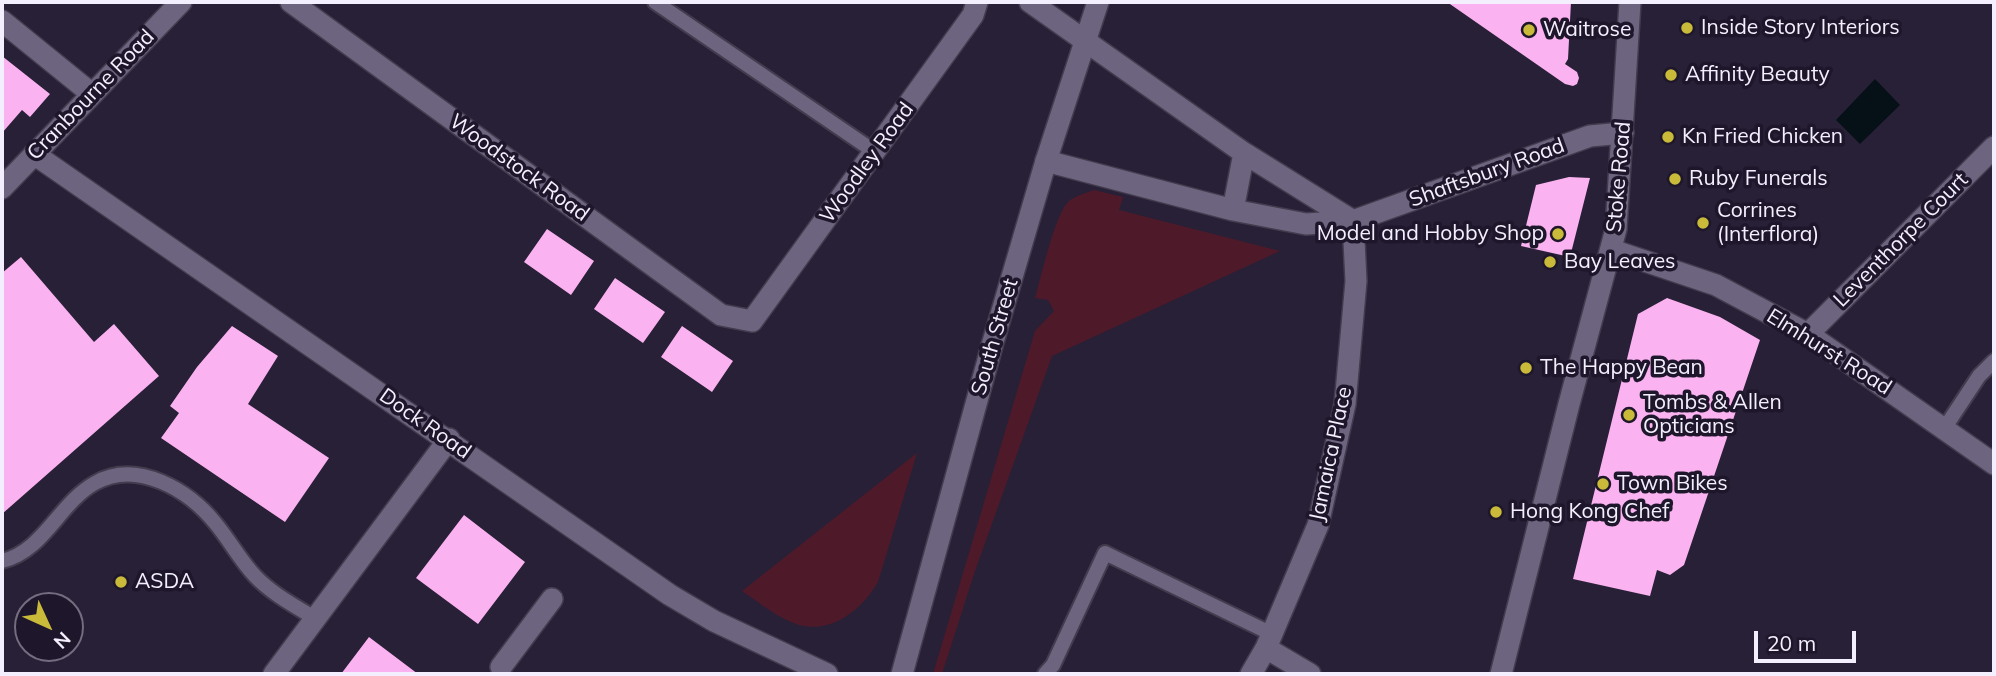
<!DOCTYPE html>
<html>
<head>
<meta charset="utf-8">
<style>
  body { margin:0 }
  #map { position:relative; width:1996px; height:676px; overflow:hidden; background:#282036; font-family:Mulish,sans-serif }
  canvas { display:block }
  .frame { position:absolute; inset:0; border:4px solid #f4effe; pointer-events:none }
  .north { position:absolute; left:14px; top:592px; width:70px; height:70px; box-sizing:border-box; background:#1e172c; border:2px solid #746d80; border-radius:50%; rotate:135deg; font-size:19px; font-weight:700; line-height:28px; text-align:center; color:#f4effe }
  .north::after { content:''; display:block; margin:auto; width:24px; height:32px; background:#c9ba3a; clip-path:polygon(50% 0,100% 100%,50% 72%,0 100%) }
  .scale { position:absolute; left:1754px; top:631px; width:102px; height:32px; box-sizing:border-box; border:4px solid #f4effe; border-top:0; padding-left:9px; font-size:21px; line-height:24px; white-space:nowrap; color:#f4effe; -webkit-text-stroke:5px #1e172c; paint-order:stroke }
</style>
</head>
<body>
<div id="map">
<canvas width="1996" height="676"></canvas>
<div class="frame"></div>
<div class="north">N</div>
<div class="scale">20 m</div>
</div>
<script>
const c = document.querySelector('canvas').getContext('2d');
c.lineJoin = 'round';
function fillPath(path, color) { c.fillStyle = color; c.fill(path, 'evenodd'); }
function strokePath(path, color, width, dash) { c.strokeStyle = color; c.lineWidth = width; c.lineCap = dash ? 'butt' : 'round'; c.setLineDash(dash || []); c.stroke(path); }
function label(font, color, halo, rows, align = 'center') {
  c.font = font + ' Mulish,sans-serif'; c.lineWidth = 7; c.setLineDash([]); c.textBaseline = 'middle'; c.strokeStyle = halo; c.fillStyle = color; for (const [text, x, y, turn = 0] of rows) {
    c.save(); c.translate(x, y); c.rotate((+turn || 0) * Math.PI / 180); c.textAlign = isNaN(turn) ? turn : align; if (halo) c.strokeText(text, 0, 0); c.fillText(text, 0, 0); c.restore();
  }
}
fillPath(new Path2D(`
  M1094 190 1123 197 1119 210 1280 251 1052 356 975 571 942 674H933L1035 331 1054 311 1048 300 1035 298C1041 278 1055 213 1069 201 1077 195 1086 193 1094 190Z
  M917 453 878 582C869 597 860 607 845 617 804 642 776 614 742 591Z`), '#4e1a2a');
fillPath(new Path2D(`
  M1875 79 1900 105 1860 144 1836 120Z`), '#051017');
fillPath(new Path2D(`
  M1447 2H1571L1568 59 1565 64 1577 72 1579 78 1577 84 1573 86 1565 84Z
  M2 56 50 94 30 117 22 110 2 133Z
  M1569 177 1590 178 1570 257 1521 246 1536 185Z
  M547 229 594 261 571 295 524 262Z
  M21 257 94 342 114 324 159 376 2 514V273Z
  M615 278 665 312 643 343 594 309Z
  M1667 298 1720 317 1760 340 1684 565 1670 575 1657 570 1650 596 1573 579 1638 314Z
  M232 326 278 356 248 404 329 458 285 522 161 438 179 413 170 406 197 367Z
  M682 326 733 361 712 392 661 357Z
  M464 515 525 562 478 624 416 578Z
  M369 637 418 674H341Z`), '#fbb2f0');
const lane = new Path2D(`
  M655 2 875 152
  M1944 429 1979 376 1994 361
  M2 561C44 551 59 503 95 483 137 459 189 490 216 524 230 541 240 560 255 576 272 594 295 606 316 619
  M1045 674 1053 665 1105 553 1272 634`);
const street = new Path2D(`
  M291 2 721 315 752 321 973 15 977 2
  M1030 2 1244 153 1233 210
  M2 21 92 94
  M1244 153 1353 221 1356 281 1345 404 1318 525 1266 648 1251 674
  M34 154 670 595 714 621 827 674
  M1046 161 1233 210 1306 224 1353 221 1590 136 1623 133
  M2 188 181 2
  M1612 250 1716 285 1808 334 1994 464
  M1808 334 1994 147
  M1266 648 1310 674
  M501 667 552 599
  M274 674 449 439`);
const secondary = new Path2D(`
  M902 674 993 342 1046 161 1098 2
  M1501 674 1569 404 1616 229 1630 2`);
strokePath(lane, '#433c4e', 18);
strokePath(street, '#433c4e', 24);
strokePath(secondary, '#433c4e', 24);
strokePath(lane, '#6d657f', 14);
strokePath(street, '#6d657f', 21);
strokePath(secondary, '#6d657f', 21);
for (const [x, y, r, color] of [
  [1687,28,7,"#c9ba3a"],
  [1529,30,7,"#c9ba3a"],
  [1671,75,7,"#c9ba3a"],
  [1668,137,7,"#c9ba3a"],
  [1675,179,7,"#c9ba3a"],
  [1703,223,7,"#c9ba3a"],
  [1558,234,7,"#c9ba3a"],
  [1550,262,7,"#c9ba3a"],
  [1526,368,7,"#c9ba3a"],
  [1629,415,7,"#c9ba3a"],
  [1603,484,7,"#c9ba3a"],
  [1496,512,7,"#c9ba3a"],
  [121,582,7,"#c9ba3a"]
]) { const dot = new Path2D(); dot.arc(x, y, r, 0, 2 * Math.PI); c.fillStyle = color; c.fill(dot); strokePath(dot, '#1e172c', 2.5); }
label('21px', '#f4effe', '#1e172c', [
  ["Inside Story Interiors",1701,28],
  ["Waitrose",1543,30],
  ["Affinity Beauty",1685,75],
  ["Kn Fried Chicken",1682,137],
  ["Ruby Funerals",1689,179],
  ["Corrines",1717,211],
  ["(Interflora)",1717,235],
  ["Model and Hobby Shop",1544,234,"right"],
  ["Bay Leaves",1564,262],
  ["The Happy Bean",1540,368],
  ["Tombs & Allen",1643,403],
  ["Opticians",1643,427],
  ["Town Bikes",1617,484],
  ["Hong Kong Chef",1510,512],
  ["ASDA",135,582]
], 'left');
label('21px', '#f4effe', '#1e172c', [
  ["Cranbourne Road",91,95,-46],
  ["Woodley Road",867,163,-54],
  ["Woodstock Road",519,168,36],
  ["Shaftsbury Road",1487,173,-20],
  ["Stoke Road",1619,177,-85],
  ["Leventhorpe Court",1901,240,-45],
  ["South Street",995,337,-74],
  ["Elmhurst Road",1829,352,32],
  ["Dock Road",425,424,35],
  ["Jamaica Place",1331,454,-78]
]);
</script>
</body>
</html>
